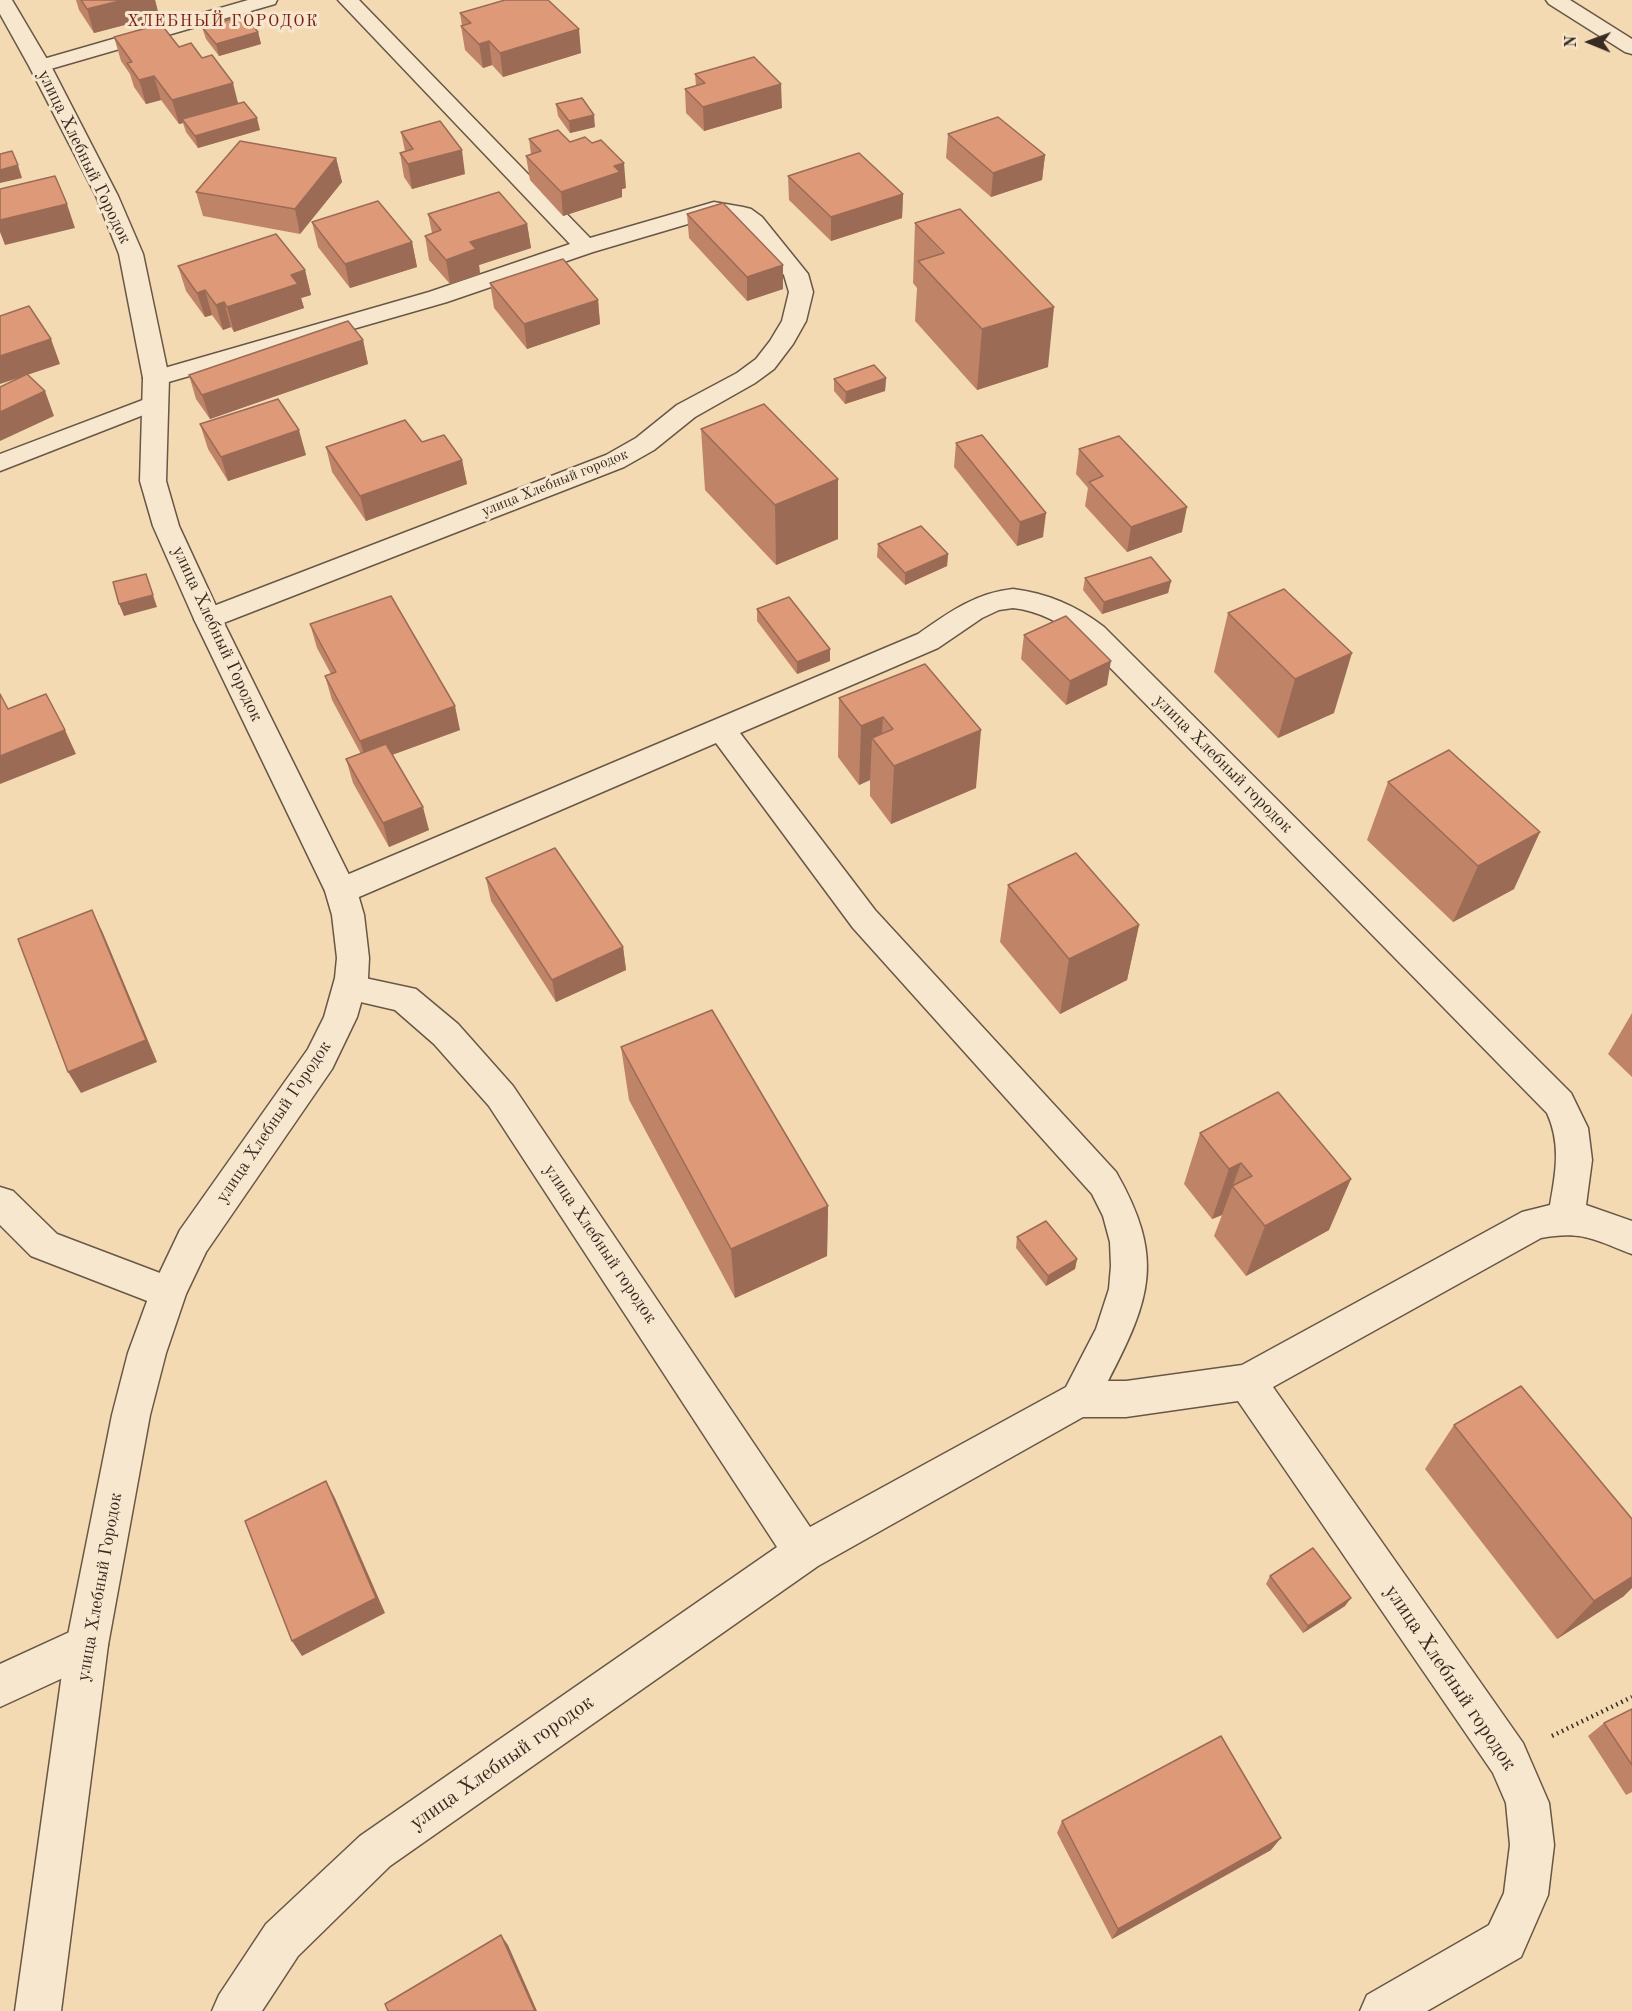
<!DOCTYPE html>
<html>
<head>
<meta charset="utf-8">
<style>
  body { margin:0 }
  #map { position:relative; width:1632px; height:2011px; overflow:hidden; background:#f3dab3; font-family:"Old Standard TT",serif }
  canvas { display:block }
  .north { position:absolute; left:1560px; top:12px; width:60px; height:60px; -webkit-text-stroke:4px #f7e7ce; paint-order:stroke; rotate:271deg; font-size:16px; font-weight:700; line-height:24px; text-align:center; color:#392b22 }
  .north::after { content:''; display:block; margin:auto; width:21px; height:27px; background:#392b22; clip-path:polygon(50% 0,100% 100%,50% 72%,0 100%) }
</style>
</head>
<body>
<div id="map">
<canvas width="1632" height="2011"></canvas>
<div class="north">N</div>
</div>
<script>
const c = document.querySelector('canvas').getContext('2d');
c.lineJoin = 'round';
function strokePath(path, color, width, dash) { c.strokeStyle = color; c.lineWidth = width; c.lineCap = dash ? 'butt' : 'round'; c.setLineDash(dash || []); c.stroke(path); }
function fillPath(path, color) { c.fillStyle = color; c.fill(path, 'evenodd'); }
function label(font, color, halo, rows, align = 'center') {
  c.font = font + ' "Old Standard TT",serif'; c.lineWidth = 6; c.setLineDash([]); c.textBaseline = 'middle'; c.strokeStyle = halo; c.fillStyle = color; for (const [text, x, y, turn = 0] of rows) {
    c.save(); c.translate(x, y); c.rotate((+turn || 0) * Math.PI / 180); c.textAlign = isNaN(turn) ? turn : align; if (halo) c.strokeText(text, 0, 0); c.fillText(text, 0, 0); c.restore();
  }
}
const service = new Path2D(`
  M248 0H277L275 4 47 70H33L30 66 33 62Z
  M156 395 164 397 168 402 164 407 0 471V454Z`);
const minor = new Path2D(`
  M338 0H359L590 238 714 202 743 207 751 209 762 217 808 274 813 292 806 321 793 344 774 369 755 383 695 417 654 450 624 467 208 629 198 626 194 619 198 612 606 455 636 438 677 405 737 373 756 359 770 341 782 321 789 292 784 275 746 227 736 220 715 216 593 252 447 302 165 383 156 386 147 383 143 378 147 373 429 292 570 244Z
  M1546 0H1570L1632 39V54L1625 52 1549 4Z
  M1013 589C1047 593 1077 606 1104 627L1571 1093 1588 1128 1592 1160 1586 1205 1632 1221V1254C1595 1240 1582 1230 1541 1238L1273 1387 1523 1743 1549 1803 1554 1845 1548 1895 1521 1957 1427 2011H1360L1367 1995 1489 1925 1504 1893 1510 1845 1506 1803 1493 1773 1238 1401 1126 1417H1083L818 1566 390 1866 298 1956 262 2011H212L219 1995 266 1924 360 1836 777 1547 489 1106 434 1044 395 1010 339 997 335 988 339 979 351 975 416 989 458 1024 513 1086 810 1527 1066 1387 1096 1329 1109 1289 1111 1266 1110 1242 1103 1216 1092 1194 853 928 716 743 352 900 341 903 330 900 325 891 330 882 918 634C948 613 975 593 1013 589ZM1013 608C1040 611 1063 624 1084 641L1547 1113C1561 1144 1556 1172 1550 1205L1522 1212 1242 1365 1126 1381H1108C1151 1298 1165 1258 1116 1172L875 910 740 733 938 648 982 618 999 610Z
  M0 1187 13 1191 57 1234 181 1281 186 1293 181 1305 168 1309 31 1256 0 1225Z
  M87 1624 102 1630 108 1645 102 1660 0 1707V1664Z`);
const tertiary = new Path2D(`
  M0 0H12L51 66 118 196 143 254 169 378 166 481 179 526 222 619 357 891 364 915 369 958 368 978 357 1017 332 1069 206 1252 186 1294 166 1353 150 1415 108 1645 61 2011H15L66 1645 112 1415 128 1353 150 1293 180 1230 308 1049 324 1017 335 978 337 958 332 915 325 891 194 619 153 526 140 481 143 378 119 254 96 196 29 66 0 14Z`);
strokePath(service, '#685746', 3);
strokePath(minor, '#685746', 3);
strokePath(tertiary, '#685746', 3);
strokePath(new Path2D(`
  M1552 1736 1632 1697`), '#392b22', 4.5, [1.5, 4]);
fillPath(service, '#f7e7ce');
fillPath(minor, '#f7e7ce');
fillPath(tertiary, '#f7e7ce');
fillPath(new Path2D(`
  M76 0H155L159 16 94 33 79 10Z
  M460 13 581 53 503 77 492 65 483 68 465 50 461 26H462Z
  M202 27 258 32 261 44 219 56 206 39Z
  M114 37 179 47 239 103 260 130 198 148 186 132 183 123 179 124 161 100 146 104 134 87 130 74 121 61Z
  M695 74 782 108 704 131 686 113 685 89 696 86Z
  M556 104 595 127 570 133 558 116Z
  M401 132 465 174 412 189 404 177 400 153 405 151Z
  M948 134 1045 155 1042 180 991 197 946 158Z
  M529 139 626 188 622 189V197L563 216 530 180 526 156 531 154Z
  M336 158 342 182 300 234 203 216 196 192Z
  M788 176 903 194 902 218 831 241 789 200Z
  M428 214 527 224 531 248 479 265 480 274 450 284 429 260 425 236 432 233Z
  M687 214 783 265V289L747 301 689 238Z
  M312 222 412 242 417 267 350 288 318 247Z
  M915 223 1048 367 977 390 915 321 917 288 913 283Z
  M178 266 305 270 311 295 301 298 304 308 234 332 231 327 223 330 212 315 205 317 186 291Z
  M490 283 598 300 600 324 527 349 494 308Z
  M363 340 368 364 210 419 196 399 189 375Z
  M886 378 885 391 845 404 834 391V379Z
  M200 424 306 455 228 481 208 449Z
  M701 429 838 539 776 565 705 490Z
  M422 442 462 460 467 484 366 521 332 472 326 447Z
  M956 443 1043 537 1017 546 954 467Z
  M1079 449 1182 532 1127 552 1085 506 1088 488 1076 474Z
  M878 544 948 554 947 566 905 585 877 557Z
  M1085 578 1171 581 1168 593 1102 614 1083 590Z
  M757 609 830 649V661L797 674 757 621Z
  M1228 613 1334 713 1278 738 1214 672Z
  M310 624 460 730 392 755 429 830 389 847 353 783 346 759 361 754 332 700 325 676 331 674 317 648Z
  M1024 635 1107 685 1066 705 1021 659Z
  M925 664 976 788 891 824 870 796V780L859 785 838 757 839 698Z
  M1388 782 1514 889 1453 922 1367 840Z
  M486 878 623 947 626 970 556 1002 491 901Z
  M1008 885 1139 925 1127 980 1060 1014 1000 942Z
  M1632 1013V1077L1608 1054Z
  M621 1047 828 1206 827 1256 735 1298 629 1100Z
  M1200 1133 1329 1230 1246 1276 1214 1236 1222 1215 1212 1219 1184 1184Z
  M1017 1237 1077 1259 1075 1269 1046 1286 1016 1248Z
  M1454 1425 1624 1596 1557 1639 1425 1469Z
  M1270 1576 1345 1606 1303 1633 1266 1584Z
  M1632 1709V1792L1626 1795 1588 1736 1604 1723Z
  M1062 1821 1271 1850 1112 1939 1057 1833Z`), '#bf8468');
fillPath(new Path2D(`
  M123 0H155L159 16 94 33 87 9Z
  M579 29 581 53 503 77 500 53Z
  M258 32 261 44 219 56 216 44Z
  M489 41 492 65 483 68 479 44Z
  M154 76 161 100 146 104 139 80Z
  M233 83 239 107 182 119 183 123 179 124 172 100Z
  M781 84 782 108 704 131 703 107Z
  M594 115 595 127 570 133 569 121Z
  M257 118 260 130 198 148 195 136Z
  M462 150 465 174 412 189 408 164Z
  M1045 155 1042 180 991 197 993 173Z
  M336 158 342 182 300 234 295 209Z
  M624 163 626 188 622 189V197L563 216 561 192 614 166Z
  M18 165 22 178 0 183V170Z
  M903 194 902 218 831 241V217Z
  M67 204 75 228 5 245 0 232V220Z
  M527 224 531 248 479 265 480 274 450 284 446 260 470 242Z
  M412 242 417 267 350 288 345 264Z
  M783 265V289L747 301V277Z
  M305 270 311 295 301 298 304 308 234 332 227 307 291 275Z
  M205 290 212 315 205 317 197 293Z
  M598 300 600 324 527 349 524 324Z
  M224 302 231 327 223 330 216 305Z
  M1054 307 1048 367 977 390 982 329Z
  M51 339 60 364 0 384V356Z
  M363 340 368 364 210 419 202 395Z
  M886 378 885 391 845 404 846 392Z
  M45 391 54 416 0 441V412Z
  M299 430 306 455 228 481 221 457Z
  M462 460 467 484 366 521 360 496Z
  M838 479V539L776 565 775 505Z
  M1187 507 1182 532 1127 552 1131 527Z
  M1046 513 1043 537 1017 546 1020 522Z
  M948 554 947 566 905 585V573Z
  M146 574 157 607 124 616 119 604Z
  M1171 581 1168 593 1102 614 1104 602Z
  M830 649V661L797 674V662Z
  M1352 653 1334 713 1278 738 1295 679Z
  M1111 661 1107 685 1066 705 1070 681Z
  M455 706 460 730 367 764 360 741Z
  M883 717 881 750 872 738 870 780 859 785 861 726Z
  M65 730 76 754 0 784V756Z
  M981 730 976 788 891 824 894 766Z
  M423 807 429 830 389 847 383 823Z
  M1540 832 1514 889 1453 922 1478 866Z
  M92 910 103 933 157 1062 81 1093 68 1072Z
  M1139 925 1127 980 1060 1014 1069 959Z
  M623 947 626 970 556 1002 552 980Z
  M1241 1163 1222 1215 1212 1219 1229 1169Z
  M1351 1179 1329 1230 1246 1276 1265 1226Z
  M828 1206 827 1256 735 1298 731 1249Z
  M1077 1259 1075 1269 1046 1286 1048 1276Z
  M326 1481 335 1498 385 1613 302 1656 292 1641Z
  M1632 1577V1588L1624 1596 1557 1639 1594 1601Z
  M1351 1598 1345 1606 1303 1633 1308 1626Z
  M1281 1838 1271 1850 1112 1939 1118 1929Z
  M501 1935 508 1945 537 2011H535Z`), '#9b6b55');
const building = new Path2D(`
  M81 0H123L87 9Z
  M505 0H548L579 29 500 53 489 41 479 44 461 26 471 23 460 13Z
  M244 16 258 32 216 44 202 27Z
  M161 24 179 47 191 43 202 58 212 55 233 83 172 100 154 76 139 80 127 63 132 62 114 37Z
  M754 57 781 84 703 107 685 89 705 83 695 74Z
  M582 98 594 115 569 121 556 104Z
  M244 102 257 118 195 136 182 119Z
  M998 117 1045 155 993 173 948 134Z
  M440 121 462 150 408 164 400 153 413 149 401 132Z
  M558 130 570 142 585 137 592 143 601 140 624 163 614 166 620 172 561 192 526 156 541 151 529 139Z
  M240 141 336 158 295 209 196 192Z
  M12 151 18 165 0 170V154Z
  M859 153 903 194 831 217 788 176Z
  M55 176 67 204 0 220V189Z
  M499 192 527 224 470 242 476 249 446 260 425 236 441 230 428 214Z
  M378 201 412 242 345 264 312 222Z
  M723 203 783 265 747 277 687 214Z
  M960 209 1054 307 982 329 918 261 944 253 915 223Z
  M276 234 305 270 291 275 298 284 227 307 224 302 216 305 205 290 197 293 178 266Z
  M563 259 598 300 524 324 490 283Z
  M29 306 51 339 0 356V316Z
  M348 321 363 340 202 395 189 375Z
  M874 365 886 378 846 392 834 379Z
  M27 374 45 391 0 412V387Z
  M278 399 299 430 221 457 200 424Z
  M764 404 838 479 775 505 701 429Z
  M405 420 422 442 444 435 462 460 360 496 326 447Z
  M982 435 1046 513 1020 522 956 443Z
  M1119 436 1187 507 1131 527 1089 482 1103 476 1079 449Z
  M921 526 948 554 905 573 878 544Z
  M1151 557 1171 581 1104 602 1085 578Z
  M146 574 153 595 119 604 113 582Z
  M1284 589 1352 653 1295 679 1228 613Z
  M391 596 455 706 360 741 325 676 336 672 310 624Z
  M789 597 830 649 797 662 757 609Z
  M1066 616 1111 661 1070 681 1024 635Z
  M925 664 981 730 894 766 872 738 893 729 883 717 861 726 839 698Z
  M0 694 8 709 46 694 65 730 0 756Z
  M386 744 423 807 383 823 346 759Z
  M1449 750 1540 832 1478 866 1388 782Z
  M555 848 623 947 552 980 486 878Z
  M1076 853 1139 925 1069 959 1008 885Z
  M92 910 146 1040 68 1072 18 939Z
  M712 1010 828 1206 731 1249 621 1047Z
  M1278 1092 1351 1179 1265 1226 1232 1186 1252 1176 1241 1163 1229 1169 1200 1133Z
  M1046 1221 1077 1259 1048 1276 1017 1237Z
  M1521 1386 1632 1519V1577L1594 1601 1454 1425Z
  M326 1481 376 1598 292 1641 245 1521Z
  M1313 1548 1351 1598 1308 1626 1270 1576Z
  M1632 1709V1765L1604 1723Z
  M1221 1736 1281 1838 1118 1929 1062 1821Z
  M501 1935 535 2011H388L385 2004Z`);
fillPath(building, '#de9979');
strokePath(building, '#9b6b55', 1.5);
label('15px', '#392b22', '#f7e7ce', [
  ["улица Хлебный городок",555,483,-22]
]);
c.letterSpacing = '1.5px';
label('16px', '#7a1f14', '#f7e7ce', [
  ["ХЛЕБНЫЙ ГОРОДОК",223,22]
]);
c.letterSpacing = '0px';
label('18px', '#392b22', '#f7e7ce', [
  ["улица Хлебный Городок",84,157,64],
  ["улица Хлебный Городок",217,634,65],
  ["улица Хлебный городок",1223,764,45],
  ["улица Хлебный Городок",274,1122,-56],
  ["улица Хлебный городок",600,1244,56],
  ["улица Хлебный Городок",100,1587,-80]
]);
label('21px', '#392b22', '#f7e7ce', [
  ["улица Хлебный городок",1450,1678,56],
  ["улица Хлебный городок",502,1763,-35]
]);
</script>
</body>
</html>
